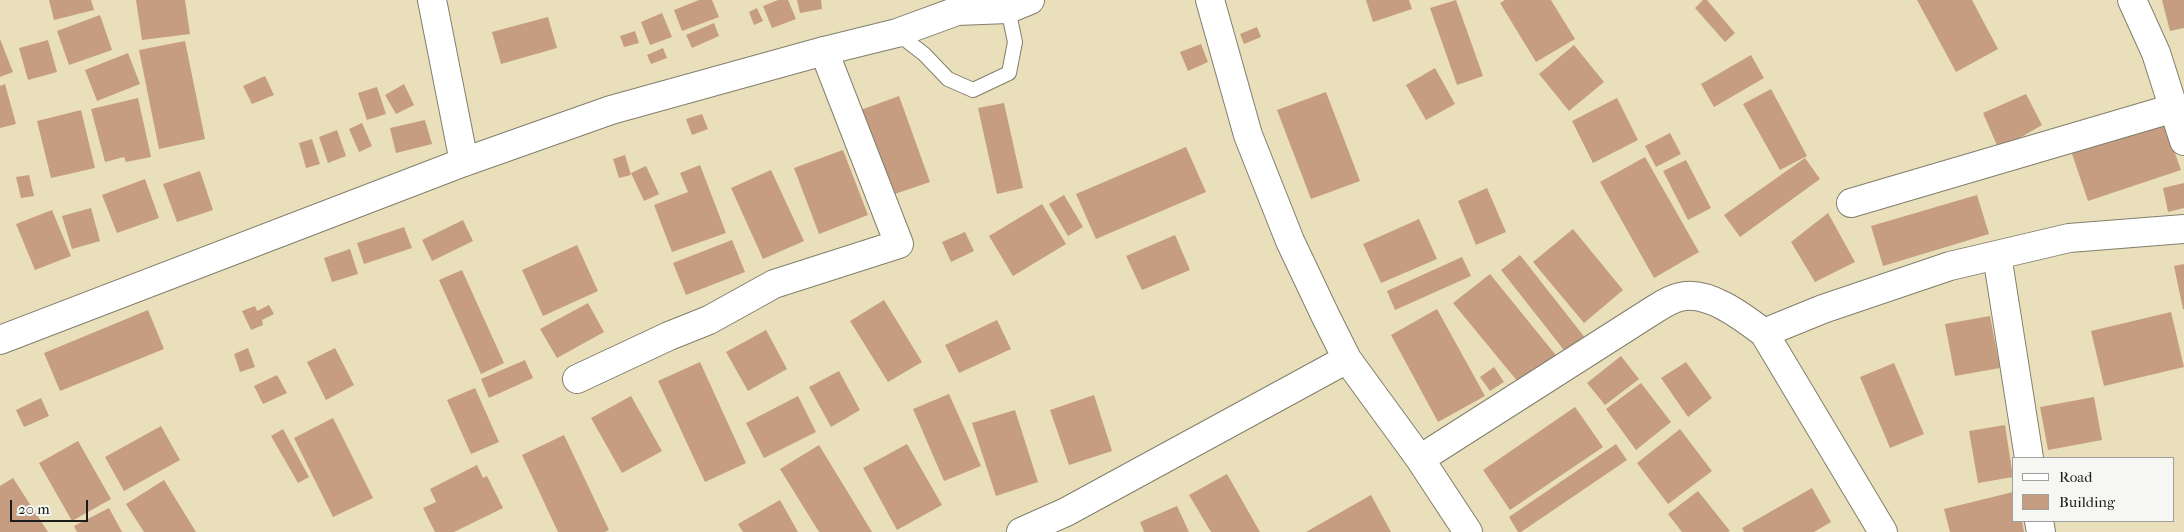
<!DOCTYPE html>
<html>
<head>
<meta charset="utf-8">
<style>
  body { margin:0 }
  #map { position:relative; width:2184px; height:532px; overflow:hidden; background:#e9dfbb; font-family:"IM FELL French Canon",serif }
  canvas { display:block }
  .legend { position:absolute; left:2012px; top:457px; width:162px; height:65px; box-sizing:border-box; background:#f6f6f2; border:1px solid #9f9f9c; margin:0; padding:6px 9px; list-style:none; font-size:15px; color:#1c1c1c }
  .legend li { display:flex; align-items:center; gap:10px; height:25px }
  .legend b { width:25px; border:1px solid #9f9f9c }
  .scale { position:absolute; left:10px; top:500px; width:78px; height:22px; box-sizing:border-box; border:2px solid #1c1c1c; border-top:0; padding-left:6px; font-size:15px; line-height:18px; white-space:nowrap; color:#1c1c1c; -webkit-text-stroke:4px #f6f6f2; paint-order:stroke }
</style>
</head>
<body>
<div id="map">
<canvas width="2184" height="532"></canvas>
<ul class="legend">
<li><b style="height:6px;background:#fff"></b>Road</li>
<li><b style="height:14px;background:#c69d81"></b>Building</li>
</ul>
<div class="scale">20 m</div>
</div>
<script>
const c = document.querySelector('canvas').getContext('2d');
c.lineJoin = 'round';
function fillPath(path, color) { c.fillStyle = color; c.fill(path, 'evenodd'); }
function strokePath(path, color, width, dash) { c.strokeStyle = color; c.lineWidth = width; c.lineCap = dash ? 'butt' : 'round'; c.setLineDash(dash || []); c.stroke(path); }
fillPath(new Path2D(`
  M49 0H91L94 10 54 20Z
  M136 0H185L190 34 142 40Z
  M699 0H712L719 17 682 31 674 10Z
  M778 0H788L796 19 772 28 763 6Z
  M797 0H821L822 9 800 13Z
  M1366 0H1409L1412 9 1373 22Z
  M1456 0 1483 76 1457 85 1430 8Z
  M1505 0H1551L1575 39 1536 62 1500 3Z
  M1703 0H1707L1735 33 1725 42 1695 8Z
  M1917 0H1972L1998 49 1956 72Z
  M2162 0H2184V28L2170 31Z
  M757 8 763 21 754 25 749 12Z
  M662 13 672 37 650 45 641 22Z
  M100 15 112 50 69 65 57 31Z
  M548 17 557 48 501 64 492 32Z
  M714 23 719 36 692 48 686 35Z
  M1257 27 1261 37 1244 44 1240 34Z
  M635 31 639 43 624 47 620 36Z
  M0 39 13 72 0 77Z
  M48 40 57 72 28 80 19 48Z
  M185 41 205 139 159 149 139 50Z
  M1201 44 1208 62 1188 71 1180 52Z
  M1574 45 1604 82 1569 111 1539 74Z
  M663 48 667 58 651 64 647 55Z
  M128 53 140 84 97 101 85 70Z
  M1751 55 1764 78 1714 107 1701 84Z
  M1435 68 1455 104 1426 120 1406 85Z
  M265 76 274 95 252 104 243 86Z
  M5 84 16 124 0 128V86Z
  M404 84 414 105 396 114 385 95Z
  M377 87 386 114 367 120 358 93Z
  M1771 89 1807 156 1780 170 1743 104Z
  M1326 92 1360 181 1311 199 1277 110Z
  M2026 94 2042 125 1999 150 1983 113Z
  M899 96 930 182 889 196 858 111Z
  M138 98 151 157 126 162 124 157 105 162 91 109Z
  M1617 98 1638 140 1593 163 1572 121Z
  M1004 103 1023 188 997 194 978 108Z
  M81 110 95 168 51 178 37 121Z
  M702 114 708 129 692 135 686 119Z
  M425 120 432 144 396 153 390 128Z
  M2163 120 2181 170 2088 201 2071 151Z
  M362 123 372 146 359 152 349 129Z
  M337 130 346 156 328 163 319 137Z
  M1670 133 1681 154 1656 167 1645 146Z
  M312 139 320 164 306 168 299 143Z
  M1186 147 1206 192 1096 239 1076 194Z
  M843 150 868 215 819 234 794 168Z
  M625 155 631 175 619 178 613 159Z
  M1645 157 1699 252 1654 278 1600 182Z
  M1805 158 1820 179 1740 237 1724 215Z
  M1686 160 1711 208 1688 220 1663 171Z
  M700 165 726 233 672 252 654 205 688 192 680 173Z
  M646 166 659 194 644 201 631 173Z
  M771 170 804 241 763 259 731 188Z
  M200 171 213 210 177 222 163 184Z
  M29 175 34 196 21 198 16 177Z
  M145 179 159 218 117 233 102 195Z
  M2184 183V208L2168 212 2163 188Z
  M1487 188 1506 232 1476 245 1458 201Z
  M1064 195 1083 227 1068 236 1049 204Z
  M1977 195 1989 234 1883 266 1871 226Z
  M1042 204 1066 244 1013 276 989 236Z
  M91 208 100 241 72 249 62 216Z
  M52 210 71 256 35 270 16 224Z
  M1828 213 1855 262 1815 282 1791 242Z
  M1419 219 1437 259 1381 283 1363 244Z
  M463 220 473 241 432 261 422 240Z
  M404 227 412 248 364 264 357 243Z
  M1573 229 1623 290 1584 323 1533 262Z
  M965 232 974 251 951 262 942 242Z
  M1175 235 1190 270 1142 290 1126 256Z
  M732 240 745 272 686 295 673 263Z
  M577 245 598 291 543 316 522 270Z
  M350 249 358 274 332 282 324 258Z
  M1520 255 1586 339 1567 354 1501 270Z
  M1462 257 1471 276 1395 310 1387 291Z
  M2184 264V309H2183L2174 266Z
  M462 270 504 363 481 374 439 280Z
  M1490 274 1559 359 1523 388 1453 303Z
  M884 300 922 362 888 382 850 321Z
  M588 303 604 332 557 358 540 329Z
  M269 305 274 314 262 320 263 325 251 330 242 311 255 306 257 311Z
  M1437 309 1485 396 1438 422 1391 335Z
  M148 310 164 349 60 391 44 353Z
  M2171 312 2184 367 2104 386 2091 331Z
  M1990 316 2000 368 1955 376 1945 324Z
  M997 320 1011 349 959 373 945 345Z
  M766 330 787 369 748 391 726 352Z
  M248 348 255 367 240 372 234 354Z
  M335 348 354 385 326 400 307 362Z
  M1621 356 1639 379 1605 405 1587 383Z
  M525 360 533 378 489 398 481 379Z
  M700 362 746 463 705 482 658 381Z
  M1686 362 1712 398 1688 417 1661 378Z
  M1894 363 1924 434 1890 448 1860 377Z
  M1494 367 1504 382 1490 391 1480 377Z
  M839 371 860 410 831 427 809 387Z
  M277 375 287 393 263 404 254 386Z
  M1641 383 1671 422 1636 450 1606 409Z
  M475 388 499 442 471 454 447 400Z
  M949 394 981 466 944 481 913 409Z
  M1094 395 1112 451 1069 465 1050 410Z
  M631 396 662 451 622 473 591 418Z
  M798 396 816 432 764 458 746 423Z
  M2094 397 2102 440 2048 450 2040 407Z
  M41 398 49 416 24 427 16 410Z
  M1575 407 1603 447 1510 510 1483 470Z
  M1015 410 1038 482 996 496 972 423Z
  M333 418 373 498 333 517 294 438Z
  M2005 425 2013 477 1978 483 1969 431Z
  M161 426 180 460 124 491 105 457Z
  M283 429 309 477 298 483 271 436Z
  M1680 429 1712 471 1668 504 1637 463Z
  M564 435 609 530 605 532H558L522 455Z
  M78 441 111 499 72 521 39 463Z
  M907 444 942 505 897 530 863 468Z
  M1616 444 1627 460 1521 532H1518L1509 517Z
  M819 445 872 532H819L780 469Z
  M477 465 483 478 487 476 503 508 454 532H435L423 508 436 502 430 489Z
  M1227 474 1260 532H1211L1189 495Z
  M13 478 48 532H0V486Z
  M164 480 196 532H144L126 504Z
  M1812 488 1831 522 1814 532H1744L1742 528Z
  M1698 491 1730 531 1728 532H1682L1668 514Z
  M2013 492V521H2022L2024 532H1950L1944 509Z
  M1371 495 1391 532H1306Z
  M780 500 798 532H743L738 524Z
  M1177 506 1189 532H1144L1140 522Z
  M109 508 122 532H77L74 526Z`), '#c69d81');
const service = new Path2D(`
  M897 33 924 54 948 79 973 90 1009 73 1015 42 1008 9`);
const minor = new Path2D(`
  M432 0 464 162
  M1210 0 1248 135 1290 241 1326 317 1347 359 1420 459 1468 532
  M2132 0 2156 53 2184 141
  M1851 203 2174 108
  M1997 255 2029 458
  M1764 333 1823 309 1950 266 2069 238 2184 229
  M577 379 669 336 709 320 774 284 899 244 824 51
  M1420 459 1652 311C1660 306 1670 299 1680 297 1708 290 1743 317 1764 333L1883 532
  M2039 521 2041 532
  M1021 532 1066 512 1347 359`);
const secondary = new Path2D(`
  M0 340 464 162 611 110 824 51 897 33 957 11 1008 9 1030 0`);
strokePath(service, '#827e6c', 16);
strokePath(minor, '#827e6c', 30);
strokePath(secondary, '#827e6c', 30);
strokePath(service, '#fff', 14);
strokePath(minor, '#fff', 28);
strokePath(secondary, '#fff', 28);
</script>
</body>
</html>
